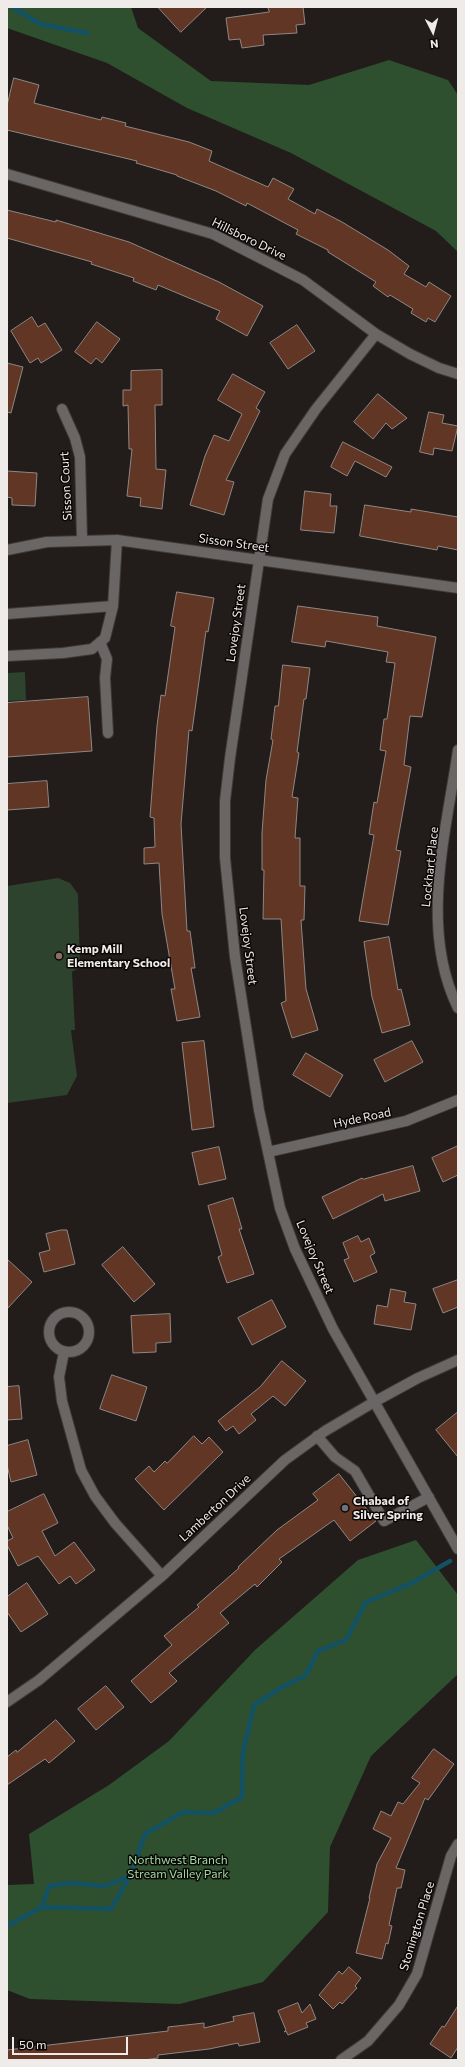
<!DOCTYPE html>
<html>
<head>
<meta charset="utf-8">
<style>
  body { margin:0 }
  #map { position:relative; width:465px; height:2067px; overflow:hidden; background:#221c1a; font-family:Commissioner,sans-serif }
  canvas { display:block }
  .frame { position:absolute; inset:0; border:8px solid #efebe9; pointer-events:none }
  .north { position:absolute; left:413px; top:12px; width:40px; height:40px; -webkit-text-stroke:3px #0a0706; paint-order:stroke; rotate:174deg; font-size:11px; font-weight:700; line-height:16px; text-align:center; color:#efebe9 }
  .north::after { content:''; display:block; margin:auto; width:14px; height:18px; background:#efebe9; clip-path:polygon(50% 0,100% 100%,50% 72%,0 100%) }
  .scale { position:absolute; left:12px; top:2037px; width:116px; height:18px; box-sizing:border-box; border:2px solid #efebe9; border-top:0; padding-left:5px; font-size:12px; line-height:14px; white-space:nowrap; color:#efebe9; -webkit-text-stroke:3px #0a0706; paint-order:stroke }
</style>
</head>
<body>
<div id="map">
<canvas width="465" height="2067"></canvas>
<div class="frame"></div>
<div class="north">N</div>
<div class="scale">50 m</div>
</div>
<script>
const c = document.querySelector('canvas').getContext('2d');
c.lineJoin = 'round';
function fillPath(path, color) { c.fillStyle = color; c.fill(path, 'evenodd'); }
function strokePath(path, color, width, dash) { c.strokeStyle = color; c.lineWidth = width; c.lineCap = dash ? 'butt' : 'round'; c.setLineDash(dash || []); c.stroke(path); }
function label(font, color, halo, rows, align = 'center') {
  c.font = font + ' Commissioner,sans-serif'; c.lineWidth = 3; c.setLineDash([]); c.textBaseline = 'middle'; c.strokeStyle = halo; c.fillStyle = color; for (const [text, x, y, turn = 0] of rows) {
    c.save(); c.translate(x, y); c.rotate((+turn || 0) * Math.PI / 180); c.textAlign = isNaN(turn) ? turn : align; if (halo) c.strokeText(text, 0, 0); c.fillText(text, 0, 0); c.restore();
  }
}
fillPath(new Path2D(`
  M25 672 26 700 7 701V673Z
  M58 878 70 883 78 894 80 967 72 972 75 1030H71L77 1076 67 1095 7 1103V886Z`), '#2d432d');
fillPath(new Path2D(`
  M7 7H131L138 28 211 81 309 85 389 60 448 80 458 95V252L436 231 291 153 187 108 107 63 7 28Z
  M416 1540 458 1595V1674L371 1756 330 1847 328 1912 263 1982 180 2004 30 1999 7 1990V1885L34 1884 29 1834 109 1785 169 1741 255 1650 358 1560Z`), '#2e502f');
strokePath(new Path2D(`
  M12 7 40 24 87 33
  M42 1907 49 1886 70 1883 105 1886 130 1876
  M7 1926 42 1907 111 1909 130 1876 145 1834 183 1812 214 1813 242 1797 243 1752 254 1705 281 1688 306 1675 318 1651 346 1640 366 1602 412 1583 450 1561`), '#135265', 4.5);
const building = new Path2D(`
  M158 7H207L181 32Z
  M268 7H303L305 24 296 25 297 33 263 35 264 45 242 48 240 39 229 40 226 18 269 12Z
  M14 78 39 85 34 103 101 120 102 117 126 123 125 126 189 142 212 151 209 161 268 187 273 178 294 189 288 199 315 214 317 209 342 222 388 250 409 266 404 274 426 287 429 282 451 296 435 322 428 318 426 322 411 313 413 309 390 295 388 297 373 286 376 282 328 252V250L296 234 298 230 247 203 246 206 216 191 177 176V175L136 163 137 161 7 130V106Z
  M7 210 56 222V220L129 242 219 282 263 306 247 336 216 319 220 311 158 285 156 290 133 281 134 278 91 264 92 262 7 238Z
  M32 317 38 327 45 323 62 350 41 363 38 358 30 363 11 331Z
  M97 322 120 339 102 363 96 358 91 364 75 352Z
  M297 325 315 351 288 369 270 343Z
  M7 363 23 367 11 413 7 412Z
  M162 370V405H155L156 469 166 470 162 509 140 506 141 498 127 496 132 449H129L128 405 123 406V390H131V371Z
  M233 374 265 392 256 408 260 411 226 480 234 482 224 515 190 505 205 456 214 435 229 441 242 414 218 400Z
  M378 394 407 418 392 429 386 423 373 439 354 422Z
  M429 412 444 415 442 423 458 426 452 451 434 448 433 455 420 452Z
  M343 442 392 467 386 477 355 461 347 476 331 467Z
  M7 471 37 473 35 506 12 505V498L7 497Z
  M305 491 331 494 330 506H337L334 533 301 530Z
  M365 505 411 512V509L458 517V550L438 546 437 550 360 536Z
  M177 592 214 598 208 632 206 631 192 731 189 730 181 824 187 931H190L195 968H191L200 1017 177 1021 171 989H175L162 914 159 863 144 864V848L155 847 154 818 150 817 157 726 161 695 165 696 175 627 171 626Z
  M298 606 378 617 377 626 436 637 422 717 410 716 404 765 411 767 396 850 401 851 388 925 359 921 374 835 369 834 374 802 377 803 386 751 380 750 384 719H387L395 663 386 662 388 652 326 641 325 647 292 642Z
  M283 665 310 668 306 699H304L297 752 299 753 292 797 298 798 295 838H300V886H305L304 920H301L306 989 318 1030 292 1038 281 1003 286 1001 281 919H263L264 870H262V833L266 780 273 740 271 739 275 706H278Z
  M88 697 92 751 7 757V703Z
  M47 781 49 807 7 810V784Z
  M389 937 398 990 401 989 410 1025 382 1033 372 997 364 942Z
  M204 1041 214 1127 192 1130 182 1043Z
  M412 1041 423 1062 385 1082 374 1060Z
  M306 1053 343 1075 330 1097 293 1075Z
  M458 1146V1175L443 1182 432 1158Z
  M219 1147 226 1179 199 1185 192 1153Z
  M413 1166 420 1191 385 1201 383 1194 333 1219 322 1197 362 1178 363 1179Z
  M233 1198 242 1229H239L254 1274 227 1283 218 1257 222 1255 208 1206Z
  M61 1230H67L75 1264 44 1272 39 1253 50 1250 46 1234Z
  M358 1236 361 1242 369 1238 375 1253 370 1256 377 1272 354 1282 344 1260 349 1258 343 1243Z
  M123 1247 155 1284 134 1302 102 1265Z
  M7 1259 32 1282 7 1309Z
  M458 1280V1307L443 1313 433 1289Z
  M391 1289 406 1292 404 1302 416 1304 411 1330 374 1324 377 1305 387 1307Z
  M272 1300 286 1327 252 1345 238 1318Z
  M170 1314 171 1342 156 1343V1352L133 1353 131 1316Z
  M282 1361 306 1381 285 1406 273 1396 251 1414 256 1420 239 1434 233 1426 226 1431 218 1421 260 1387Z
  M112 1375 147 1387 136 1421 100 1409Z
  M19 1386 22 1419 7 1420V1387Z
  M458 1412V1457L436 1430Z
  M194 1436 202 1444 209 1437 223 1452 164 1510 135 1479 149 1466 154 1472 165 1461 167 1463Z
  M28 1440 37 1475 11 1482 7 1465V1446Z
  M339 1474 376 1521 350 1541 334 1520 279 1559 282 1562 257 1587 255 1584 220 1613 229 1623 169 1673 177 1681 151 1703 131 1681 172 1645 164 1636 199 1607 197 1605 239 1568 238 1567 277 1530 318 1500 313 1494Z
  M44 1494 58 1523 42 1531 55 1556 74 1542 95 1570 76 1584 70 1576 59 1584 38 1556 18 1566 7 1545V1541L13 1538 7 1525V1512Z
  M27 1583 48 1614 21 1632 7 1612V1597Z
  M106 1686 124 1707 96 1730 78 1709Z
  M56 1720 75 1741 49 1763 45 1759 7 1785V1757L16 1750 17 1752Z
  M434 1749 454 1764 428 1800 425 1798 396 1868 405 1870 401 1888H397L389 1925 392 1926 388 1944 386 1943 382 1959 356 1953 370 1898H369L377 1864 391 1838 373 1829 381 1811 391 1816 398 1802 403 1804 420 1783 412 1778Z
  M349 1967 361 1978 355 1986 357 1988 342 2004 340 2002 333 2009 319 1995 339 1971 342 1974Z
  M298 2003 302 2013 310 2004 316 2019 306 2023 308 2027 288 2035 286 2031 284 2032 286 2030 278 2011Z
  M458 2006V2047L451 2058 430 2044 442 2026 444 2027Z
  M254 2013 260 2042 239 2046 238 2043 209 2049 158 2055V2058L144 2060H7V2050L168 2031V2027L204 2023V2028L234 2021 233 2017Z`);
fillPath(building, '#623624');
strokePath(building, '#8f8784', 1);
const minor = new Path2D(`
  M7 174 213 234 303 280 376 334 410 354 439 368 458 374
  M376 334 316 409 285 454 268 499 230 758 225 801V858L235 957 259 1110 280 1208 295 1249 333 1329 458 1549
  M62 409 75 438 80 457 82 540
  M7 550 47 542 117 540 458 588
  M7 614 113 606
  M100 642 107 659 105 678 108 733
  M7 656 63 653 92 649 105 638 113 606 117 540
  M458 750C446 833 419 929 458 1008
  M268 1152 406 1121 458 1100
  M49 1332a20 20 0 1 1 40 0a20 20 0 1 1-40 0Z
  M64 1352 59 1377 62 1401 81 1470 95 1496 115 1523 162 1576
  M317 1436 335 1457 355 1471 384 1521 429 1497
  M7 1702 39 1680 162 1576 285 1460 325 1431 374 1402 418 1378 458 1360
  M341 2060 368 2041 399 2005 417 1974 451 1856 458 1844`);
strokePath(minor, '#3f3937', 12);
strokePath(minor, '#6a6665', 10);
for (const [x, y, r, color] of [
  [59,956,4,"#8d6e63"],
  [345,1508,4,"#6b7280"]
]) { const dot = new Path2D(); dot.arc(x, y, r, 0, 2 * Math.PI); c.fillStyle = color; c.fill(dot); strokePath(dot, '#0a0706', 1.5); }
label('12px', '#efebe9', '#0a0706', [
  ["Hillsboro Drive",249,239,26],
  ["Sisson Court",66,486,-93],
  ["Sisson Street",234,543,8],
  ["Lovejoy Street",236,623,-82],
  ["Lockhart Place",430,867,-84],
  ["Lovejoy Street",248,946,83],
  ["Hyde Road",362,1118,-12],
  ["Lovejoy Street",315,1257,67],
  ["Lamberton Drive",215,1508,-43],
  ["Stonington Place",417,1926,-73]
]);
label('bold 12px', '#efebe9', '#0a0706', [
  ["Kemp Mill",67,949],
  ["Elementary School",67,963],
  ["Chabad of",353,1501],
  ["Silver Spring",353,1515]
], 'left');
label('12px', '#a1daa1', '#0a0706', [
  ["Northwest Branch",178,1860],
  ["Stream Valley Park",178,1874]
]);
</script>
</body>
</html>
